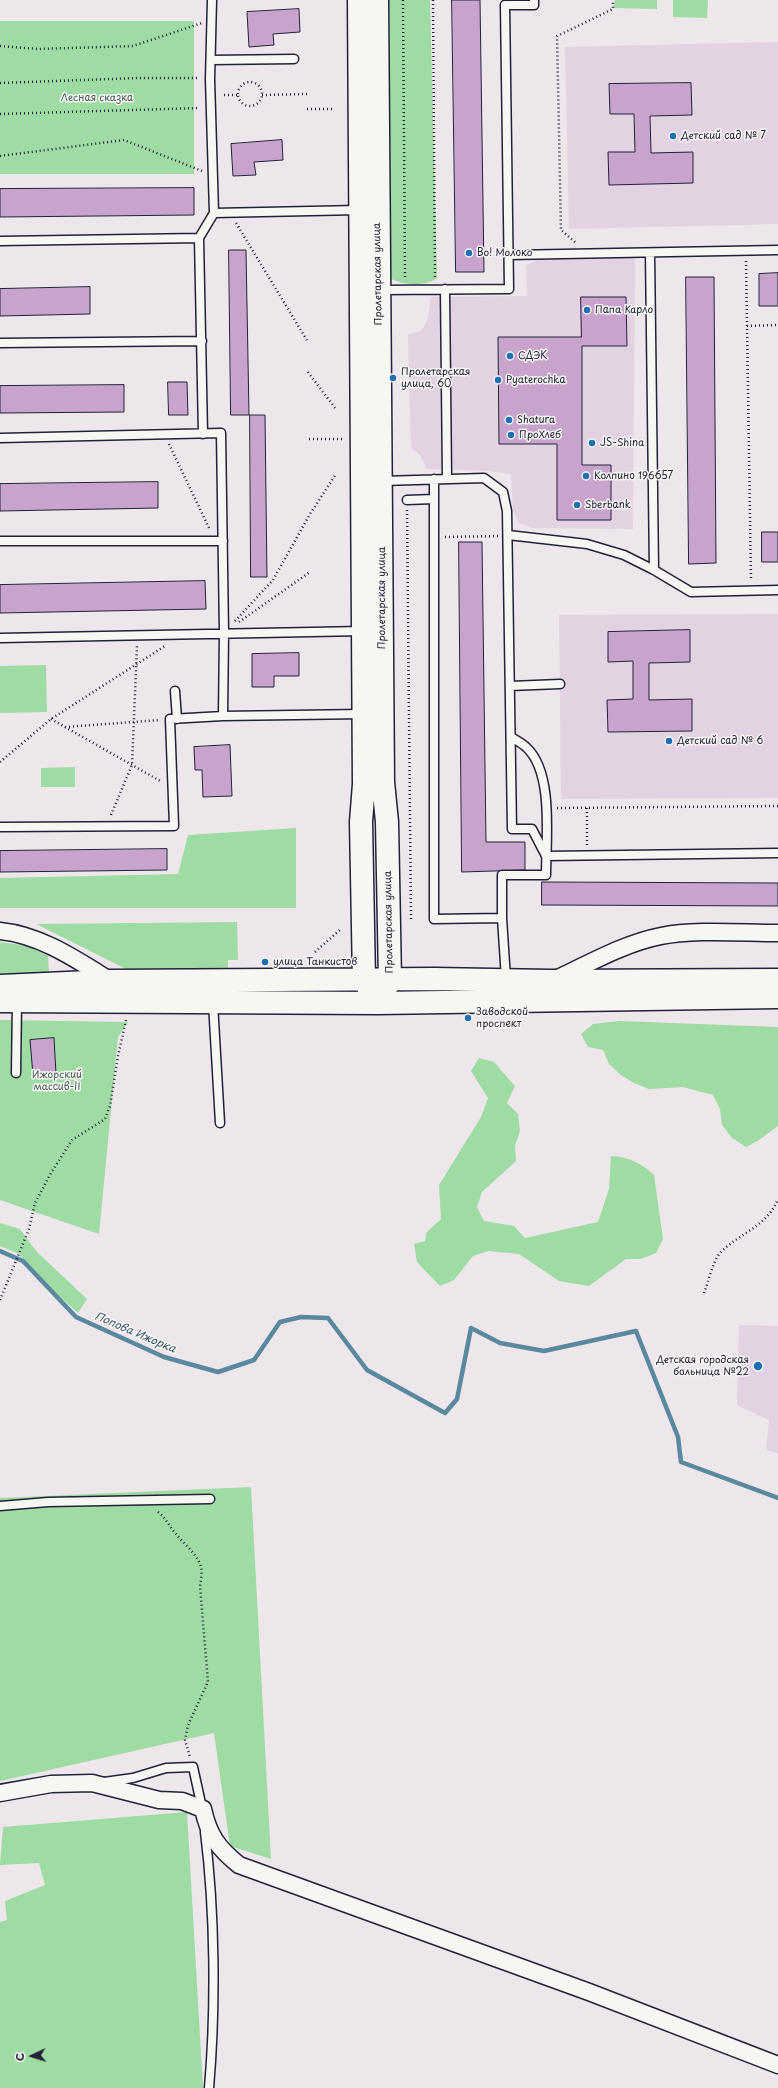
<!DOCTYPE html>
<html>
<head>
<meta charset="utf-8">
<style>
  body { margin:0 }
  #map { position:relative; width:778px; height:2088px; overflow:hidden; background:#ede6eb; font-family:"Playpen Sans",sans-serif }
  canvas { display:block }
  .north { position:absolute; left:12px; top:2036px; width:40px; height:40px; -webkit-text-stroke:3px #f6f6f2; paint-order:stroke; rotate:266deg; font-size:11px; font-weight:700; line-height:16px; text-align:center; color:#22223b }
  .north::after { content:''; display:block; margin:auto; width:14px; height:18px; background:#22223b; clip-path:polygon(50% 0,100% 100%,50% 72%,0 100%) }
</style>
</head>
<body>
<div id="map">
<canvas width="778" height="2088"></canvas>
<div class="north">С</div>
</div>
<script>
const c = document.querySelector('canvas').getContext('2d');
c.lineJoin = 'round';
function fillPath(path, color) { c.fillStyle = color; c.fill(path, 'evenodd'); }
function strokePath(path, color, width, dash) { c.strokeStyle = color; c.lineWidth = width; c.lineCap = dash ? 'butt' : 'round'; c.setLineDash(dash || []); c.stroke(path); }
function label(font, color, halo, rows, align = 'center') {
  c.font = font + ' "Playpen Sans",sans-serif'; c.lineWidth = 3; c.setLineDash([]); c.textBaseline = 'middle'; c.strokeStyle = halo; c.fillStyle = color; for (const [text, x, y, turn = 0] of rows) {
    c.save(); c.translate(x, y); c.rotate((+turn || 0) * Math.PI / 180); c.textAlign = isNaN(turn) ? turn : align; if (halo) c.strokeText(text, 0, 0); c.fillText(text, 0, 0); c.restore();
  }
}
fillPath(new Path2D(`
  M778 42V224L569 229 565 47Z
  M635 257 633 529 532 528 519 523 513 511 511 474 488 471 427 469 420 455 411 448 408 334 419 332 424 327 428 318 431 297 527 296 526 265 540 259Z
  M778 614V798L561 799 559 615Z
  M739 1325 778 1326V1453L766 1450 769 1420 737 1405Z`), '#e2d2e2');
fillPath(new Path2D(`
  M389 0H430L437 278C425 287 404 285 391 279Z
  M615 0H657V9L614 8Z
  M673 0H708L707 18 673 17Z
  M0 21H194V174H0Z
  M46 665 47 712 0 713V666Z
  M75 767V787H41V768Z
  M296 828V908H0V878L178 874 188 835Z
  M237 922 238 960H228V970L130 971 36 924Z
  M0 942 28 946 48 956 49 972 43 977H0Z
  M0 1020 128 1022 118 1037 99 1234 0 1200Z
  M619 1021 778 1027V1126L759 1140 746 1147 732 1138 722 1125 720 1109 713 1095 683 1087 649 1089 634 1083 621 1075 609 1064 603 1050 588 1047 581 1034 593 1024Z
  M479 1058 494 1062 515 1086 507 1103 518 1114 520 1131 515 1146 516 1161 482 1192 477 1207 484 1221 514 1226 525 1238 598 1222 609 1189 611 1156C629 1157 641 1163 654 1175L663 1239 656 1253 641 1259H626L589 1286 559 1281 519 1254 488 1251 473 1256 454 1280 440 1286 417 1262 414 1244 425 1241 426 1233 441 1219 439 1185 481 1117 488 1098 471 1071Z
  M0 1223 20 1229 37 1252 87 1299 78 1313 47 1285 19 1254 0 1246Z
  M251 1487 271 1859 230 1846 214 1733 0 1781V1498Z
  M187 1812 203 2088H0V1922L7 1920 5 1901 45 1885 39 1863 0 1865 3 1827Z`), '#9fdca3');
strokePath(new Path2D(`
  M0 1251 23 1261 76 1317 164 1357 218 1372 254 1360 280 1322 301 1317 328 1318 367 1370 445 1413 457 1399 471 1328 500 1343 544 1351 636 1331 678 1437 681 1462 778 1498`), '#5a889e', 4.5);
const building = new Path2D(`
  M452 0H480L484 272H456Z
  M299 9 300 32 273 34 274 45 249 47 247 12Z
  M691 83 692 115 650 116 651 153 693 152V183L609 185 608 152H635L634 114H610L609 84Z
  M282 140 283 160 254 162 256 175 233 176 231 144Z
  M194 188V215L0 217V189Z
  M229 250H246L249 415H231Z
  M778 273V306H759V274Z
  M686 277H714L716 563 689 564Z
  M90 287V314L0 316V289Z
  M581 297H626L627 346H582V465H611V520H557V444H499L498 337H581Z
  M168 382H187L188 415H169Z
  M124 385V412L0 413V386Z
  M250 415H265L267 577H251Z
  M158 482V508L0 511V484Z
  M762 532H778V562H762Z
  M459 542H482L486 842H525V870L462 872Z
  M205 581 206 609 0 613V585Z
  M690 630V662L649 663V700L692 699V731L608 732 607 700 633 699V661L608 662V632Z
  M299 653V676H274V687H252V654Z
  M230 745 232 796 203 797 202 770H195L194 747Z
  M167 849V870L0 872V851Z
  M542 882 778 883V906L542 905Z
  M54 1038 56 1074 33 1075 30 1040Z`);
fillPath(building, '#c8a4cd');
strokePath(building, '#22223b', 1);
const lane = new Path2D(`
  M211 60 294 59
  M214 213 359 210
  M0 241 199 238
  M650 253 654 570
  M509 255 778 250
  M445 289 447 479
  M380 290 509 289 505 5H534V0
  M0 343 202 341
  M203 434 199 238 214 213 210 79 212 0
  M0 438 221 433 224 633 223 716
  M434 479V919L502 918 506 979
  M382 481 484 478 503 492 507 511 512 829H532L546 856
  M407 500 434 499
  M508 535 587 544 624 555 654 570 691 592 778 590
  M0 541H223
  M0 638 363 631
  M510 686 560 684
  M175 691 177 719
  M0 827 174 826 170 719 223 716 364 714
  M546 856 778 853
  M502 918V875H546C546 839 554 772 526 747 522 743 516 740 511 737
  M213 1003 220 1123
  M16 1073 17 1002
  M0 1506 48 1502 210 1499
  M104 1782 133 1778 166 1768 193 1767 202 1808
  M205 1832C215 1912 216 2007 209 2088`);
const street = new Path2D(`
  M0 931C41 935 77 960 111 981
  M556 979C590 963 625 943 661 936 694 929 743 933 778 933
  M0 1793 51 1784 92 1783 159 1800 182 1801 203 1809C209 1836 218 1848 239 1865L589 1992 778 2065`);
const secondary = new Path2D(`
  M359 0 364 784 361 822 364 980 378 1003
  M377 0 383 782 387 822 390 980 378 1003
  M0 986 111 981 435 979 551 981 778 980
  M1 1001 378 1003 778 997`);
strokePath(lane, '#22223b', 11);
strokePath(street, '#22223b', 19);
strokePath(secondary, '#22223b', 25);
strokePath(new Path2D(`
  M403 0 405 279
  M433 0 435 279
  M0 46 38 49 133 46 202 23
  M238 94a12 12 0 1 1 24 0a12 12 0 1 1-24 0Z
  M0 83 138 78H199
  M224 95H238
  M262 95 307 94
  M307 109H332
  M0 114 199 108
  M0 156 124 140 202 171
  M236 223 308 342
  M575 242 561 230 557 36 613 9V0
  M746 261 751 580
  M747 326 778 325
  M308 372 335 408
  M309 439H344
  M169 444 210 530
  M407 510 411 919
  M445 537 498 536
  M235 621 273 580 310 514 336 474
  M239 622 310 572
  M51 719 162 782
  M65 727 160 720
  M0 762 51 719 165 646
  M557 808 778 806
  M587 808V846
  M111 815 132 765 137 646
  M315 952 341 929
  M704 1293C708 1283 713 1261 720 1253 739 1233 767 1227 778 1199
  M0 1300 29 1229 35 1203 51 1173 72 1140 105 1119 110 1106 118 1056 126 1020
  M158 1512C166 1518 169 1526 176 1534 183 1543 195 1552 200 1564 203 1571 201 1579 200 1586L208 1682 188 1725 185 1740 190 1757`), '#22223b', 2.5, [1, 3]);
strokePath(lane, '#f6f6f2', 8);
strokePath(street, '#f6f6f2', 16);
strokePath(secondary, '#f6f6f2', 22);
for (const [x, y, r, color] of [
  [673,136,4,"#1f6fb2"],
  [469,253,4,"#1f6fb2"],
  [587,310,4,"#1f6fb2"],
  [510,356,4,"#1f6fb2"],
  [393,378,4,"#1f6fb2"],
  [498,380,4,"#1f6fb2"],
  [509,420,4,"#1f6fb2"],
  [511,435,4,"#1f6fb2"],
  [592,443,4,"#1f6fb2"],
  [586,476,4,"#1f6fb2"],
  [577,505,4,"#1f6fb2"],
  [669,741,4,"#1f6fb2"],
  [265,962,4,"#1f6fb2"],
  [468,1018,4,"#1f6fb2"],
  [758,1366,5,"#1f6fb2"]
]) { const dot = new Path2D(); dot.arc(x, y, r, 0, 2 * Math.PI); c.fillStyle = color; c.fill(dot); strokePath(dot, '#f6f6f2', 1.5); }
label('10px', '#485a5a', '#f6f6f2', [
  ["Лесная сказка",97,98],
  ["Ижорский",57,1075],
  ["массив-II",57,1087]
]);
label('10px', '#22223b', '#f6f6f2', [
  ["Детский сад № 7",681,136],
  ["Во! Молоко",477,253],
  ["Папа Карло",595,310],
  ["СДЭК",518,356],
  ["Пролетарская",401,372],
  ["улица, 60",401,384],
  ["Pyaterochka",506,380],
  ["Shatura",517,420],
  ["ПроХлеб",519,435],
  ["JS-Shina",600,443],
  ["Колпино 196657",594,476],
  ["Sberbank",585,505],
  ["Детский сад № 6",677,741],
  ["улица Танкистов",273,962],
  ["Заводской",476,1012],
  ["проспект",476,1024],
  ["Детская городская",749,1360,"right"],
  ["больница №22",749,1372,"right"]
], 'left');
label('10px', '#22223b', '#f6f6f2', [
  ["Пролетарская улица",378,274,-91],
  ["Пролетарская улица",382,598,-90],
  ["Пролетарская улица",389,922,-91]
]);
label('italic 11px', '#3e556d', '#f6f6f2', [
  ["Попова Ижорка",135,1333,23]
]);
</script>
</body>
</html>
